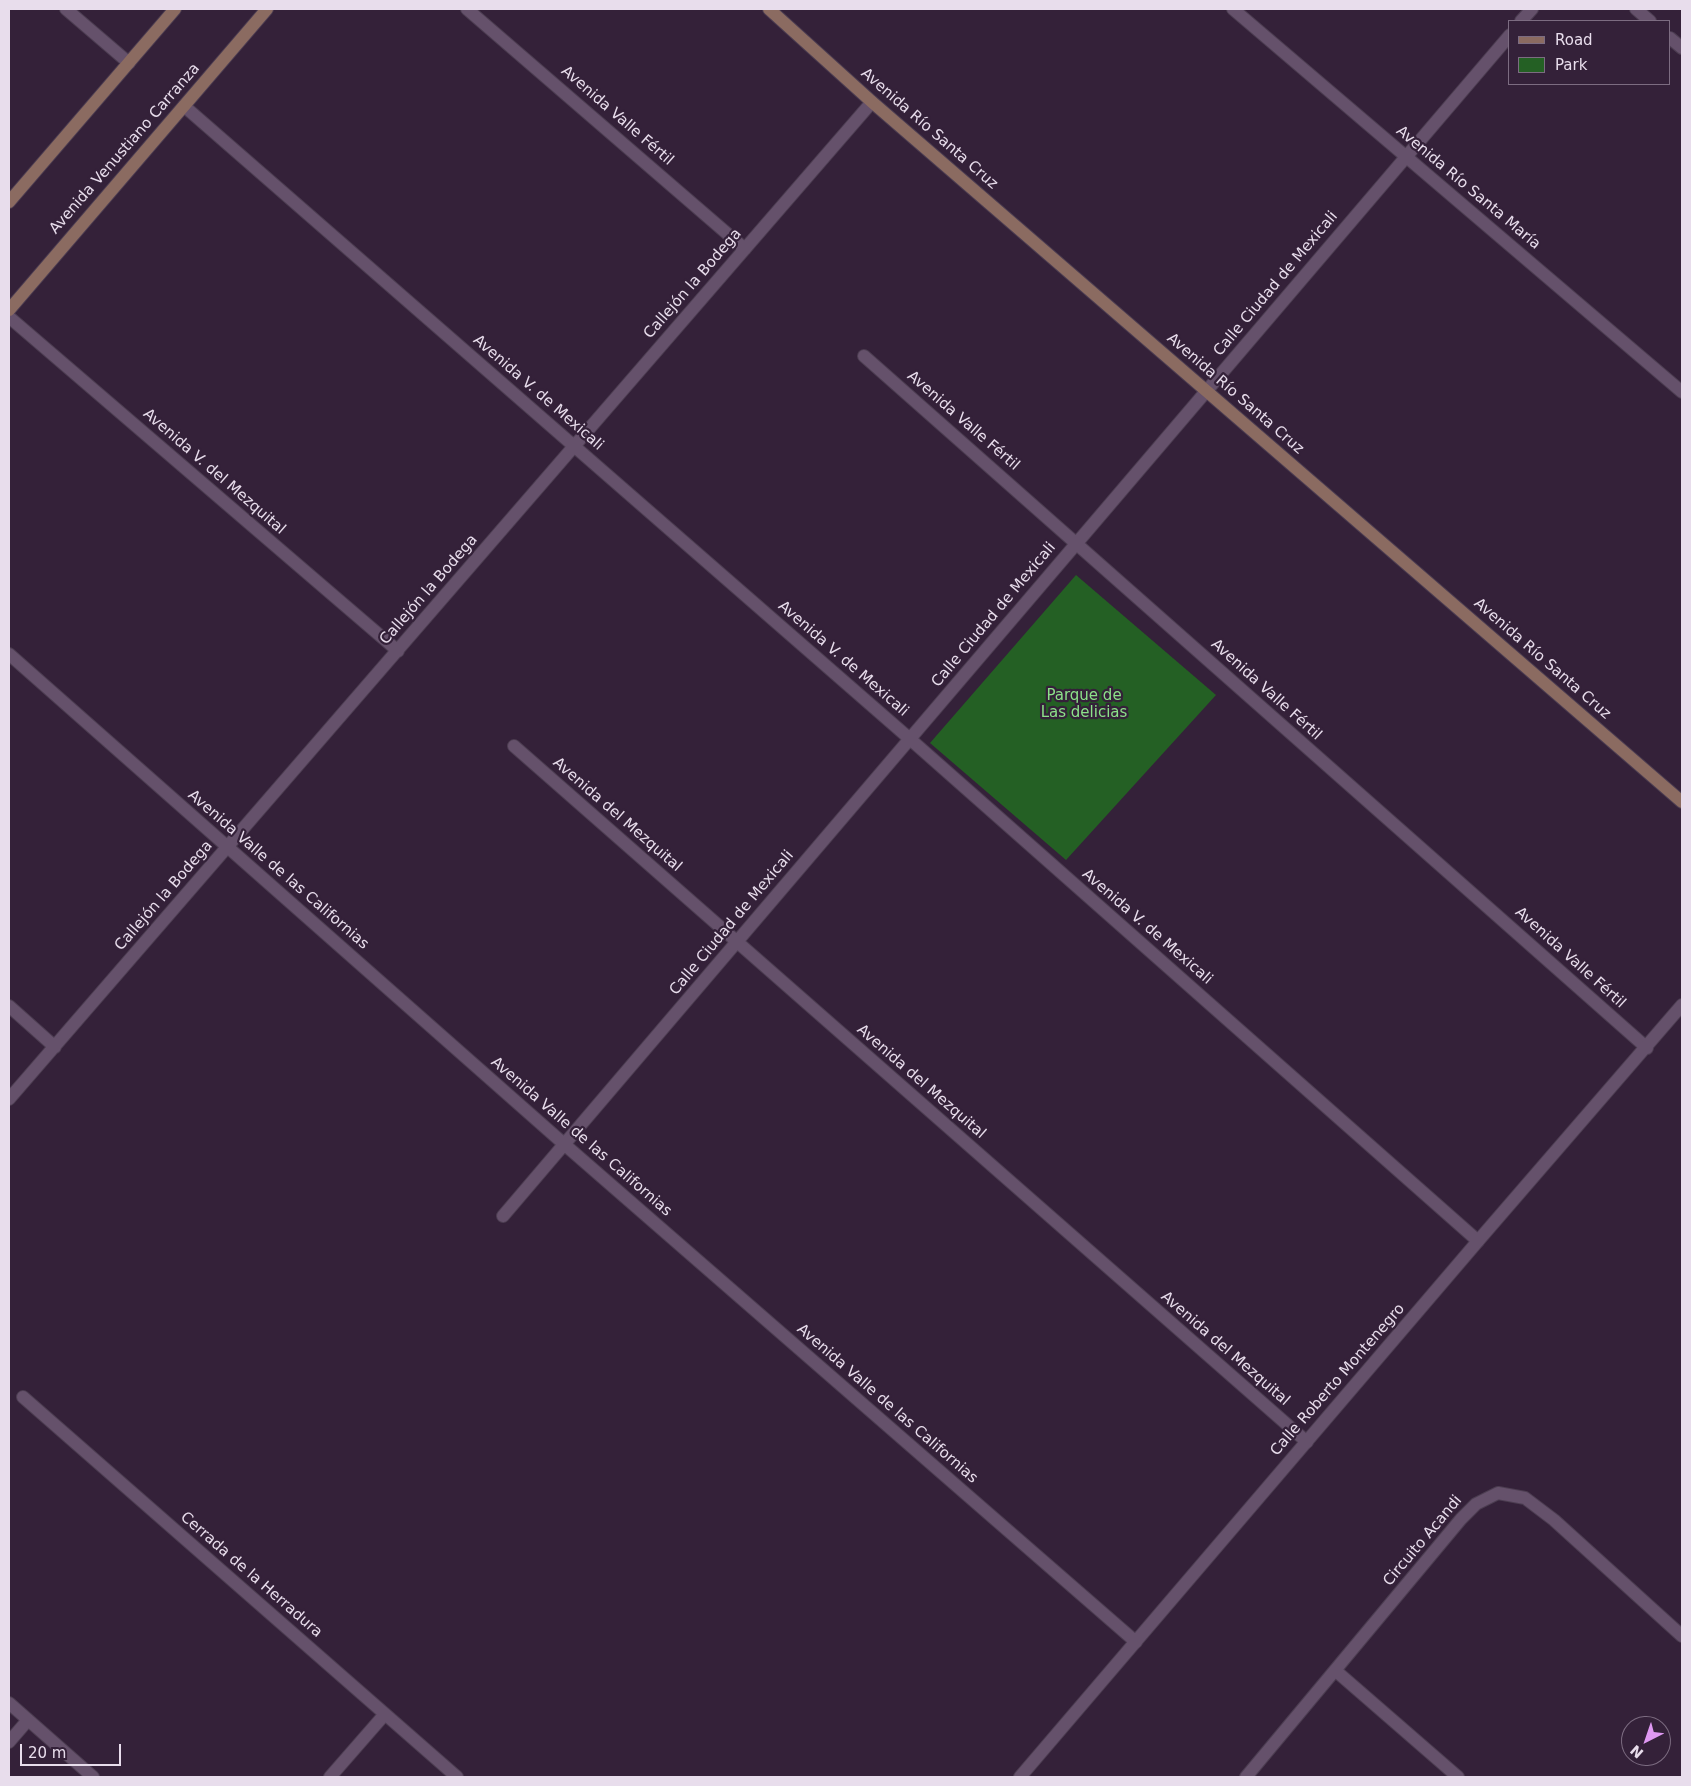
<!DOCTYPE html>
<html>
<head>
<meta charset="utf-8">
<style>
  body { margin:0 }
  #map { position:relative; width:1691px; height:1786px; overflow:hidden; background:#342139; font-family:"DejaVu Sans",sans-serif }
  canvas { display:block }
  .frame { position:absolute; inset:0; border:10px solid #e8ddec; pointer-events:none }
  .legend { position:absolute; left:1508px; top:20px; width:162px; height:65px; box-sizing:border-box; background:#342139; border:1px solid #7c6c81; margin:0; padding:6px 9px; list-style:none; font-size:15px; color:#e8ddec }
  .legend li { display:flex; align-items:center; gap:10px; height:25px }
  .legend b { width:25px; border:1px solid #7c6c81 }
  .north { position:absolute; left:1621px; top:1716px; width:50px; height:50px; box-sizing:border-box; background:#342139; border:1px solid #7c6c81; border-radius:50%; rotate:221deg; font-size:14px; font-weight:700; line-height:20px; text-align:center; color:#e8ddec }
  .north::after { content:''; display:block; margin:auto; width:18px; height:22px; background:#df98f2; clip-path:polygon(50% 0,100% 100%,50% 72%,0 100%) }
  .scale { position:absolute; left:20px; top:1744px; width:101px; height:22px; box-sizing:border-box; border:2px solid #e8ddec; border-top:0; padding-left:6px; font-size:15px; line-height:18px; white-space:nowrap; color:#e8ddec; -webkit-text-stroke:4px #342139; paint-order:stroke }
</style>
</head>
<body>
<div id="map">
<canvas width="1691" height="1786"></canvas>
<div class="frame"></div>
<ul class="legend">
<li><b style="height:6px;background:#8b6b61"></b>Road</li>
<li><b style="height:14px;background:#246024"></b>Park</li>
</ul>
<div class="north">N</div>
<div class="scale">20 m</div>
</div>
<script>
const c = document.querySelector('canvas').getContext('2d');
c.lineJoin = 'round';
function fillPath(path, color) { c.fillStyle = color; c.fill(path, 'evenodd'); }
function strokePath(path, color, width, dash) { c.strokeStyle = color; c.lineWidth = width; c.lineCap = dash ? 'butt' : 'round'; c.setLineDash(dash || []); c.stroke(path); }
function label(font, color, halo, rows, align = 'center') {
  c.font = font + ' "DejaVu Sans",sans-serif'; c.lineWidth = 4.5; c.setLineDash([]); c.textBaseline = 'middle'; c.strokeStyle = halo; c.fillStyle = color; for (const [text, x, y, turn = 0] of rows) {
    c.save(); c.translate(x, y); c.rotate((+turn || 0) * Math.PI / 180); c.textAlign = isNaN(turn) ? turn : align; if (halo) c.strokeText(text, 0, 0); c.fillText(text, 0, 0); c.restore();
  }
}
fillPath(new Path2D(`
  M1076 575 1216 695 1066 860 930 743Z`), '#246024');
const minor = new Path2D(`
  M66 9 129 63
  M467 9 745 249
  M1233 9 1682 392
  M1636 9 1650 21
  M1521 21 1532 9
  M1670 38 1682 48
  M184 106 910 739 1478 1241
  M9 317 398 651
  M864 356 1647 1048
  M9 654 564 1144 1136 1642
  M514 746 1307 1442
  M9 1006 55 1047
  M9 1099 872 102
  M503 1216 1510 35
  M23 1397 457 1777
  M1336 1671 1458 1777
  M9 1703 93 1777
  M9 1742 28 1720
  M330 1777 385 1714
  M1246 1777 1461 1519 1476 1504 1498 1493 1525 1498 1554 1520 1682 1636`);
const tertiary = new Path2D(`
  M1020 1777 1478 1241 1682 1005`);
const secondary = new Path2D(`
  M769 9 872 102 1682 802
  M9 202 175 9
  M9 310 267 9`);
strokePath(minor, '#4c3d51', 14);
strokePath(tertiary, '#4c3d51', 14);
strokePath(secondary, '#4c3d51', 14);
strokePath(minor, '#65516b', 12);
strokePath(tertiary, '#65516b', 12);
strokePath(secondary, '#8b6b61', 12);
label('15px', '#e8ddec', '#342139', [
  ["Avenida Valle Fértil",617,116,41],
  ["Avenida Río Santa Cruz",929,129,41],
  ["Avenida Venustiano Carranza",125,149,-49],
  ["Avenida Río Santa María",1468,188,40],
  ["Callejón la Bodega",693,284,-49],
  ["Calle Ciudad de Mexicali",1276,284,-50],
  ["Avenida V. de Mexicali",538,393,41],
  ["Avenida Río Santa Cruz",1235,394,41],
  ["Avenida Valle Fértil",963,421,41],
  ["Avenida V. del Mezquital",214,472,41],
  ["Callejón la Bodega",429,590,-49],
  ["Calle Ciudad de Mexicali",994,615,-50],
  ["Avenida V. de Mexicali",843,659,41],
  ["Avenida Río Santa Cruz",1542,659,41],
  ["Avenida Valle Fértil",1266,690,42],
  ["Avenida del Mezquital",617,815,41],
  ["Avenida Valle de las Californias",278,870,41],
  ["Callejón la Bodega",164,896,-49],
  ["Calle Ciudad de Mexicali",732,923,-50],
  ["Avenida V. de Mexicali",1147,927,41],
  ["Avenida Valle Fértil",1570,958,42],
  ["Avenida del Mezquital",921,1082,41],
  ["Avenida Valle de las Californias",581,1137,41],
  ["Avenida del Mezquital",1225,1349,41],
  ["Calle Roberto Montenegro",1338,1380,-49],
  ["Avenida Valle de las Californias",887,1404,41],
  ["Circuito Acandi",1423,1541,-50],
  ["Cerrada de la Herradura",251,1575,41]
]);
label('15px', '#8ce189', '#342139', [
  ["Parque de",1084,696],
  ["Las delicias",1084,713]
]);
</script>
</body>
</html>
